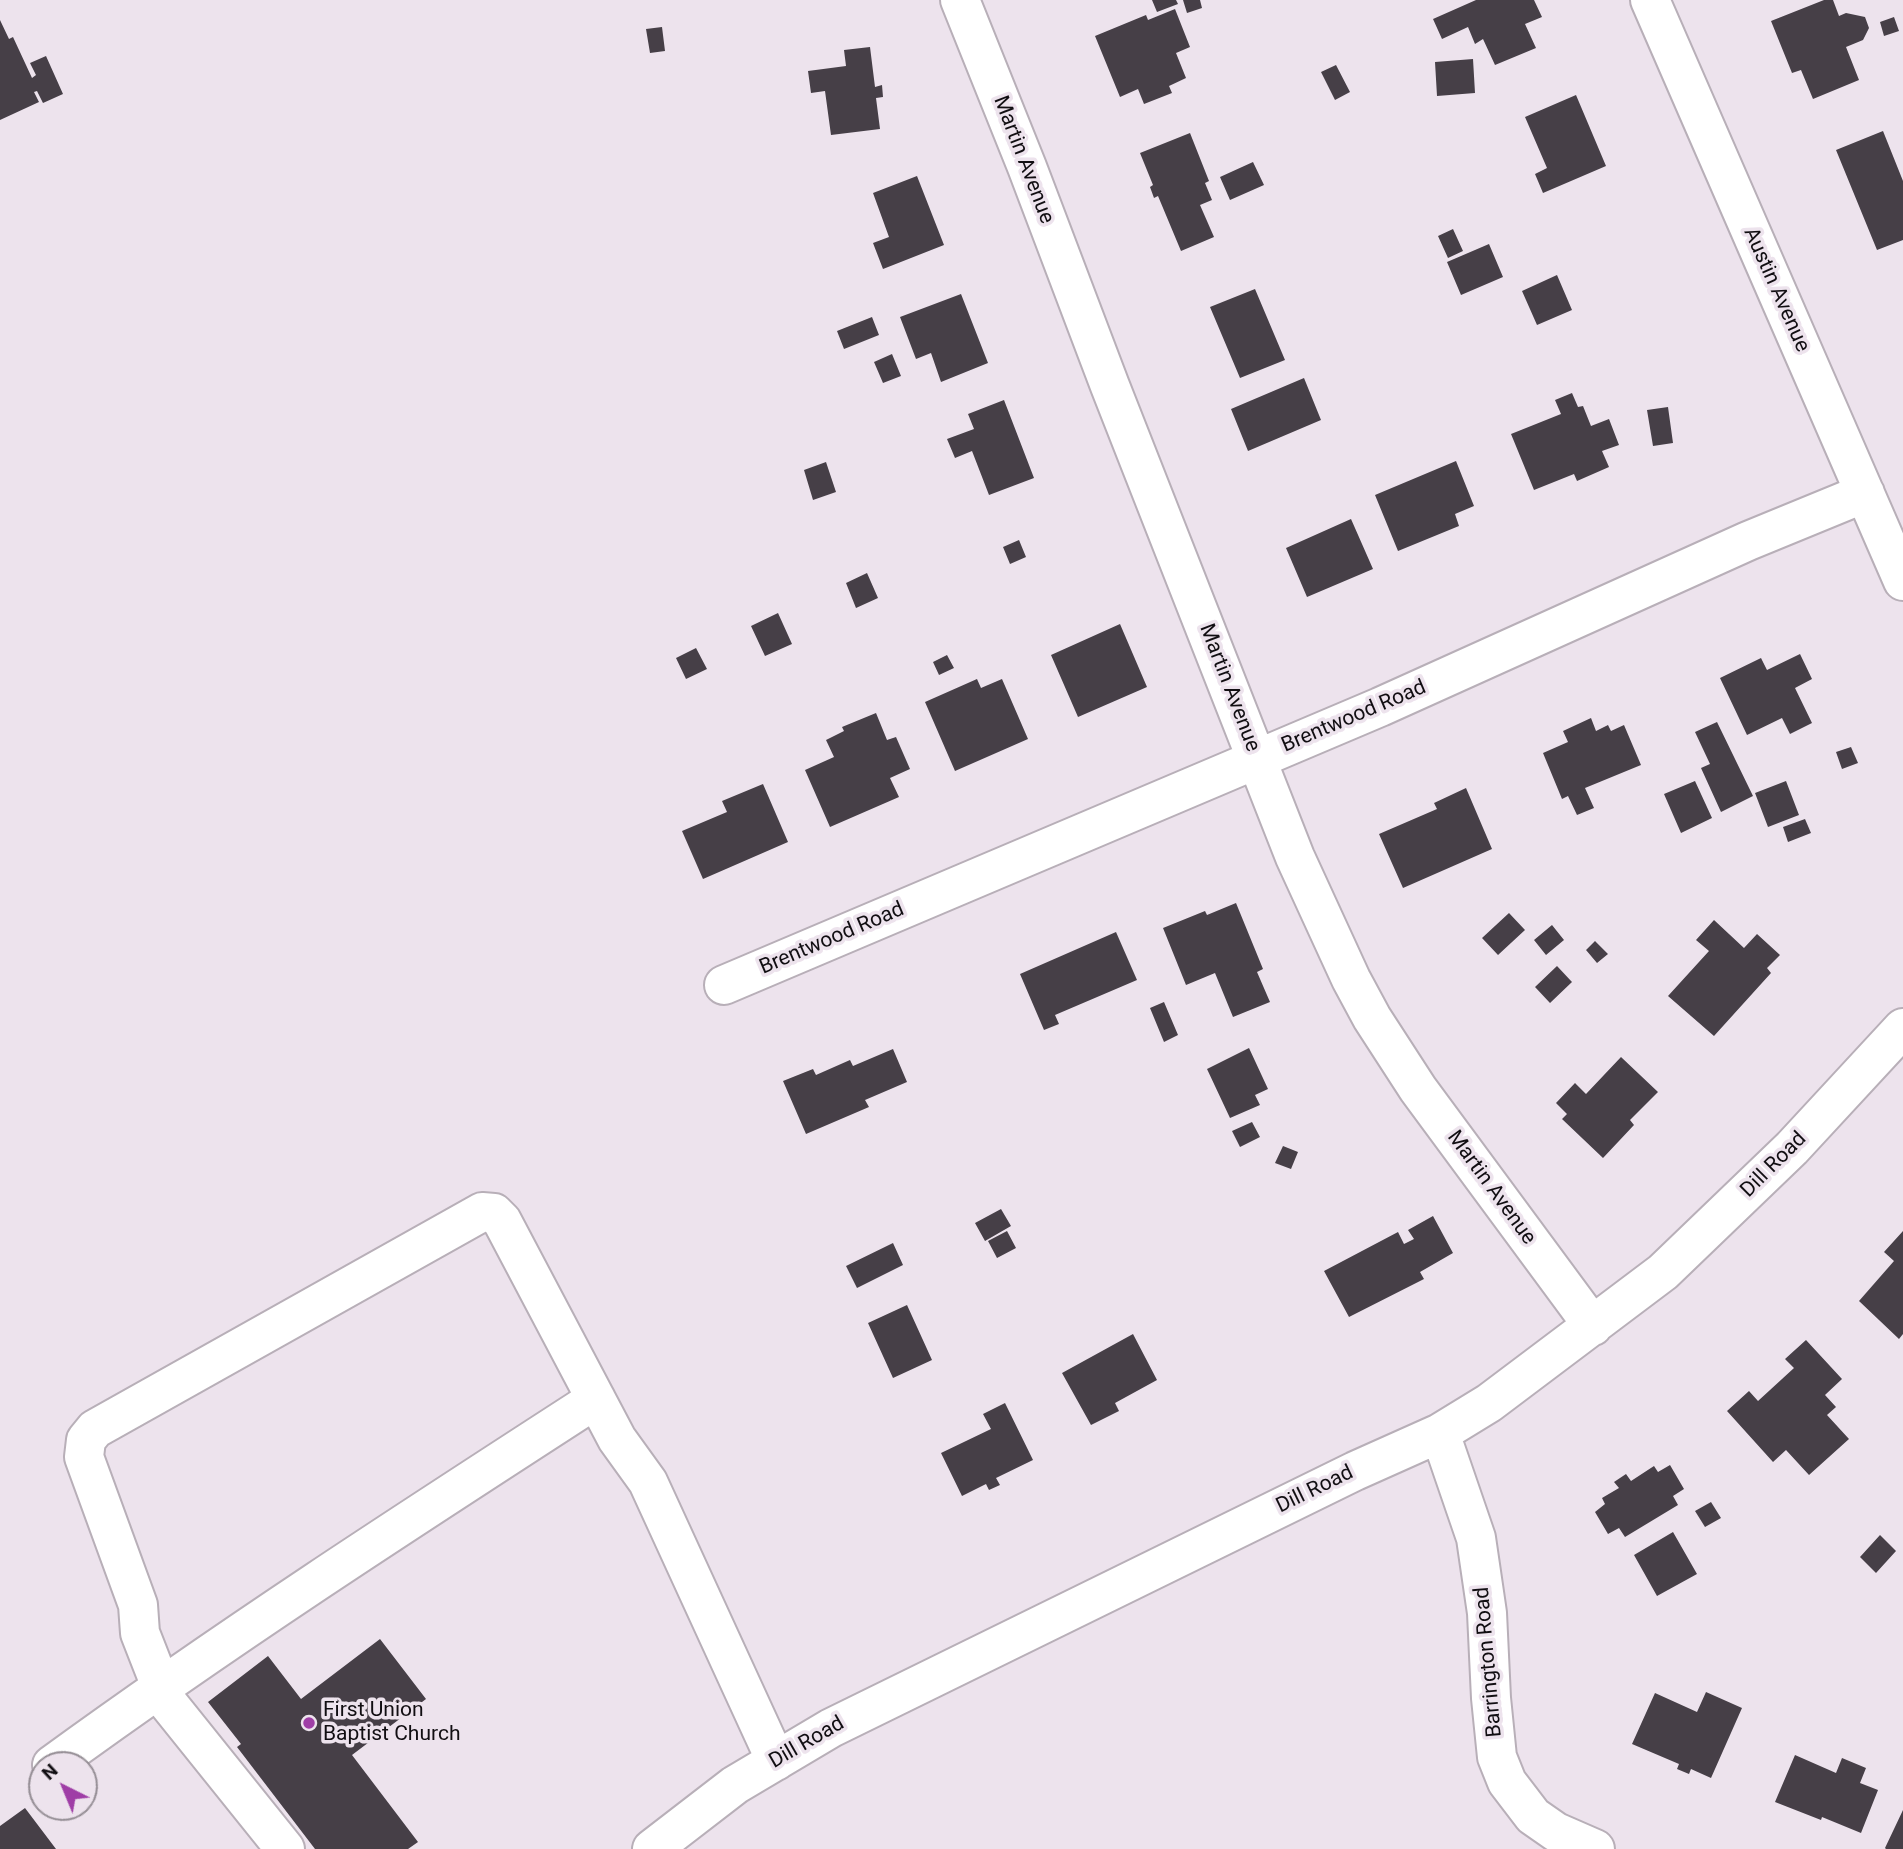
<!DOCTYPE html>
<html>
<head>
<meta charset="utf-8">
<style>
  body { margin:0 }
  #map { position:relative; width:1903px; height:1849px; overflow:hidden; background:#ede3ed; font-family:Roboto,sans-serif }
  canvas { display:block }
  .north { position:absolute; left:28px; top:1751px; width:70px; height:70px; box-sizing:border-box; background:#ede3ed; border:2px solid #958e95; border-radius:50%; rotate:317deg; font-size:19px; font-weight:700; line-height:28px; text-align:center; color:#110e12 }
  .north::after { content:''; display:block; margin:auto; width:24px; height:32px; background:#9f3ea6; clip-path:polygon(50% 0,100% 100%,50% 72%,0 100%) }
</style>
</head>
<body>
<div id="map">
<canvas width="1903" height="1849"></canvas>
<div class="north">N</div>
</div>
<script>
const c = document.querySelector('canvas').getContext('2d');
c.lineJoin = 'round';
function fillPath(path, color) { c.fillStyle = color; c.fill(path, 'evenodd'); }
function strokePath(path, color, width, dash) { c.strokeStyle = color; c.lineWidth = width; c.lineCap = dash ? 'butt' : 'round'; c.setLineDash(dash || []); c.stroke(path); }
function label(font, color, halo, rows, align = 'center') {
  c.font = font + ' Roboto,sans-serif'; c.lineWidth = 7; c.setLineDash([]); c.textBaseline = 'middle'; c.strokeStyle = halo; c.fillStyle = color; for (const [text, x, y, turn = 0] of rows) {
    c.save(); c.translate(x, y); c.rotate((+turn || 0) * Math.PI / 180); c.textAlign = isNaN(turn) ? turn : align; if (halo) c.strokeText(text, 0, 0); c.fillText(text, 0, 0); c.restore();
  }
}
fillPath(new Path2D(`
  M1152 0H1176L1178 4 1157 12Z
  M1183 0H1200L1202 8 1187 13Z
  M1476 0H1534L1542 17 1525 24 1536 48 1495 65 1483 39 1475 44 1468 27 1442 39 1433 19Z
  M1824 0H1833L1839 16 1846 13 1865 17 1869 28 1863 40 1846 47 1859 80 1813 99 1801 70 1792 73 1771 21Z
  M1175 9 1190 47 1176 53 1186 78 1169 86 1172 93 1144 104 1138 89 1120 97 1095 36 1146 15 1148 20Z
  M1894 17 1899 31 1884 36 1880 22Z
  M0 20 9 39 13 37 32 78 36 75 30 63 46 56 63 94 43 103 37 91 34 92 39 102 0 120Z
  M662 27 665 51 650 53 646 29Z
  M870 47 875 87 882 85 883 97 876 98 880 129 831 135 825 91 811 93 808 71 846 66 844 50Z
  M1473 59 1475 93 1437 96 1435 62Z
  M1336 65 1350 92 1335 100 1321 72Z
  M1576 95 1606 166 1543 193 1535 174 1547 168 1525 117Z
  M1883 131 1903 181V240L1877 250 1836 150Z
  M1190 133 1209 181 1205 183 1212 200 1200 205 1214 237 1181 251 1158 196 1154 198 1150 187 1153 185 1140 153Z
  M1253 162 1264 185 1230 200 1220 177Z
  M917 176 944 245 883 269 873 243 889 237 873 193Z
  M1453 229 1463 251 1448 258 1438 236Z
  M1489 244 1503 277 1461 295 1447 262Z
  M1557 275 1572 310 1537 325 1522 291Z
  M1255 289 1285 360 1240 378 1210 307Z
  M961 294 988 363 941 382 931 353 916 359 900 317Z
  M872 317 879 335 844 349 837 331Z
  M892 354 901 376 883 383 874 362Z
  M1304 378 1321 420 1248 451 1231 409Z
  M1572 393 1578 407 1583 406 1591 426 1609 419 1619 445 1602 451 1609 467 1577 481 1574 474 1534 490 1511 434 1561 414 1555 400Z
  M1004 400 1034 478 989 495 972 451 955 458 947 439 974 429 968 414Z
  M1668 407 1673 443 1653 446 1647 410Z
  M1456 461 1474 506 1455 514 1459 526 1398 551 1375 495Z
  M826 462 836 492 813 500 804 470Z
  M1351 519 1373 569 1307 597 1286 548Z
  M1019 540 1026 557 1010 564 1003 547Z
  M867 573 878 598 856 608 846 583Z
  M778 613 792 644 765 656 751 626Z
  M1120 624 1147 687 1078 717 1051 655Z
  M696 648 707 669 686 679 676 658Z
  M1800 654 1812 679 1795 688 1812 723 1790 734 1782 718 1747 735 1720 678 1761 658 1767 670Z
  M947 655 954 668 939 675 933 662Z
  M977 679 981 688 1002 679 1028 739 955 771 925 702Z
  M876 713 887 740 896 737 910 769 890 778 899 797 830 827 805 770 834 757 826 740 844 731 842 727Z
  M1591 718 1596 731 1608 725 1611 731 1624 725 1641 765 1585 788 1594 808 1577 815 1568 796 1562 799 1543 753 1568 742 1563 731Z
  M1717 722 1753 796 1721 812 1701 768 1710 764 1695 732Z
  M1851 747 1858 763 1842 769 1836 752Z
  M1695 781 1712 818 1681 833 1664 794Z
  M1786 781 1799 815 1768 827 1755 793Z
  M763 784 788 842 703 879 682 831 727 812 722 801Z
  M1466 788 1492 849 1403 888 1379 834 1437 809 1434 803Z
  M1805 819 1811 833 1788 842 1783 827Z
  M1236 903 1263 969 1257 972 1270 1002 1233 1017 1215 973 1186 985 1163 928 1205 911 1207 915Z
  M1509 913 1525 930 1498 955 1482 938Z
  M1714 920 1744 948 1757 934 1780 955 1767 968 1771 973 1714 1036 1668 996 1709 951 1696 940Z
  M1552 925 1564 940 1546 955 1534 940Z
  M1116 932 1137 980 1055 1015 1059 1024 1044 1030 1020 974Z
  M1595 941 1608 954 1597 963 1586 950Z
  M1557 966 1572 982 1550 1003 1535 987Z
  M1164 1002 1178 1035 1164 1042 1150 1008Z
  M1249 1048 1268 1089 1255 1095 1260 1105 1230 1118 1207 1069Z
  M893 1049 907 1082 865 1100 869 1107 806 1134 783 1081 813 1069 816 1075 850 1060 853 1066Z
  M1621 1057 1658 1092 1630 1120 1634 1125 1603 1158 1562 1119 1567 1114 1556 1103 1575 1083 1586 1094Z
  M1252 1122 1260 1137 1240 1147 1232 1131Z
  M1283 1146 1298 1152 1291 1169 1275 1163Z
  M1001 1209 1011 1226 985 1241 975 1223Z
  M1433 1216 1453 1253 1420 1272 1424 1279 1349 1317 1324 1271 1398 1232 1404 1244 1414 1239 1408 1230Z
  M1007 1231 1016 1248 997 1258 988 1241Z
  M1903 1231V1334L1899 1339 1859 1301 1894 1261 1884 1252Z
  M893 1243 903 1265 857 1288 846 1266Z
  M907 1305 932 1360 893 1378 868 1323Z
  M1133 1334 1157 1380 1115 1403 1119 1411 1091 1425 1062 1373Z
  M1806 1340 1842 1379 1825 1395 1836 1407 1827 1415 1849 1439 1809 1475 1786 1450 1773 1462 1727 1411 1749 1391 1758 1401 1794 1368 1785 1359Z
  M1005 1403 1033 1460 996 1478 1000 1485 989 1490 986 1484 962 1496 941 1453 991 1429 983 1414Z
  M1670 1465 1684 1489 1673 1496 1678 1505 1625 1537 1619 1528 1608 1534 1595 1512 1605 1504 1602 1498 1619 1488 1614 1482 1626 1474 1631 1481 1654 1466 1658 1472Z
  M1711 1502 1721 1518 1705 1527 1695 1511Z
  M1673 1532 1697 1574 1657 1596 1634 1555Z
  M1880 1535 1896 1551 1876 1573 1860 1557Z
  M380 1639 426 1699 352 1755 418 1842 408 1849H315L237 1747 241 1744 208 1702 268 1656 301 1699Z
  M1706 1692 1742 1708 1711 1778 1691 1769 1689 1774 1677 1769 1679 1764 1632 1744 1655 1693 1697 1712Z
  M1795 1755 1836 1773 1842 1758 1866 1768 1860 1783 1878 1790 1861 1833 1822 1817 1821 1820 1775 1802Z
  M25 1808 56 1849H0V1826Z
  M1903 1810V1849H1886L1885 1848Z`), '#463f47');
const minor = new Path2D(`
  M960 0 1027 167 1110 386 1295 857 1351 979 1372 1018 1418 1089 1593 1326
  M1650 0 1903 581
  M724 985 1380 707 1748 541 1865 493
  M1440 1433 1476 1538 1487 1613 1491 1698 1497 1757 1507 1782 1533 1816 1556 1832 1595 1849
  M52 1765C229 1636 412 1518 596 1399
  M285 1849 167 1702 140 1633 138 1605 84 1457 86 1440 95 1429 482 1212 494 1213 502 1221 617 1439 648 1482 776 1761
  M652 1849 735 1785 831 1728 1355 1471 1440 1433 1489 1403 1663 1272 1792 1148 1903 1028`);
strokePath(minor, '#b8afb8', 42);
strokePath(minor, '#fff', 38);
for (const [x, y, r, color] of [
  [309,1723,7,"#9f3ea6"]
]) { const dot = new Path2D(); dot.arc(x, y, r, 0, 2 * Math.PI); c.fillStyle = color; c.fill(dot); strokePath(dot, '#ede3ed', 2.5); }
label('21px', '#110e12', '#ede3ed', [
  ["Martin Avenue",1023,160,69],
  ["Austin Avenue",1776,290,66],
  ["Martin Avenue",1229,688,69],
  ["Brentwood Road",1354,717,-23],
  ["Brentwood Road",832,939,-23],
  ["Dill Road",1774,1165,-45],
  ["Martin Avenue",1491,1188,54],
  ["Dill Road",1315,1490,-26],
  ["Barrington Road",1489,1662,-95],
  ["Dill Road",807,1743,-30]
]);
label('21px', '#110e12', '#ede3ed', [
  ["First Union",323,1711],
  ["Baptist Church",323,1735]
], 'left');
</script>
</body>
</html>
